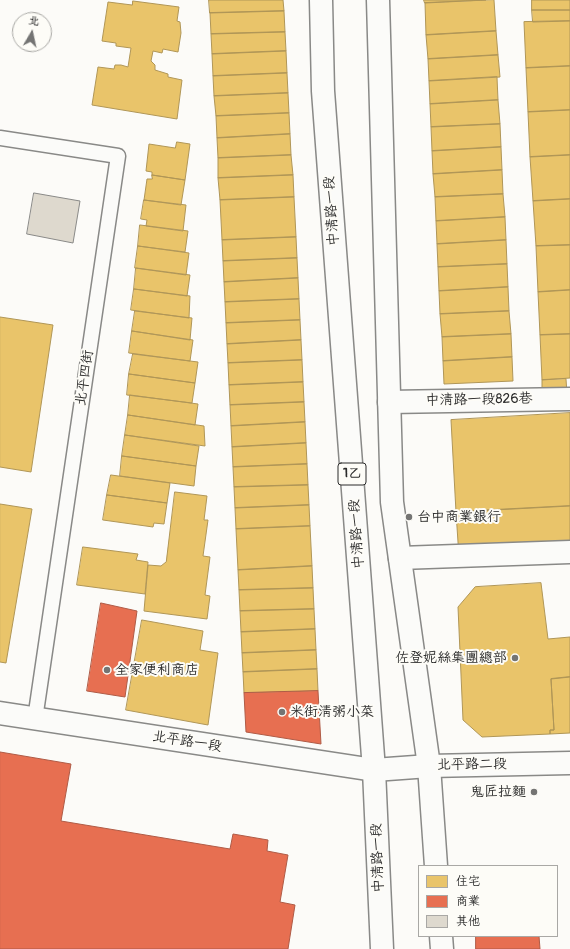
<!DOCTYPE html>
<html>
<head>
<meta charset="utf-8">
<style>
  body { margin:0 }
  #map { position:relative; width:570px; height:949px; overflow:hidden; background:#fcfbf8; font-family:Pangolin,"LXGW WenKai TC",sans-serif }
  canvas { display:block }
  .legend { position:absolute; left:418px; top:865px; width:140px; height:72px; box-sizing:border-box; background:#fdfcf7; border:1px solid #a9a8a5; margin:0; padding:5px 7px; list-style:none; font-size:12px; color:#2b2b2b }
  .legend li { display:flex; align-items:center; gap:8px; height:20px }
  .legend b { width:20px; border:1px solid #a9a8a5 }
  .north { position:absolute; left:12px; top:12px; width:40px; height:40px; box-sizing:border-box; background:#fdfcf7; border:1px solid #a9a8a5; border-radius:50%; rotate:9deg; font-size:11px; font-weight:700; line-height:16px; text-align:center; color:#2b2b2b }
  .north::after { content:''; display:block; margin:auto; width:14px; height:18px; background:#747473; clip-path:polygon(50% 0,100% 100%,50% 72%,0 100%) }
</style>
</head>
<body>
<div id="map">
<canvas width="570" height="949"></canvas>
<ul class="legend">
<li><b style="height:11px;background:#e9c46a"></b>住宅</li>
<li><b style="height:11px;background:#e76f51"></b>商業</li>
<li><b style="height:11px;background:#ded9ce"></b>其他</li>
</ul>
<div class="north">北</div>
</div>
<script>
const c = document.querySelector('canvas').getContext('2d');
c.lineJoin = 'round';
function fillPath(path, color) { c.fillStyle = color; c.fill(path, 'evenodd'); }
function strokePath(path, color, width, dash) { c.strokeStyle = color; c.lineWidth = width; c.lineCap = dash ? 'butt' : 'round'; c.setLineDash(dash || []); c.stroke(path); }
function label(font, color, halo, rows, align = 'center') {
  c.font = font + ' Pangolin,"LXGW WenKai TC",sans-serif'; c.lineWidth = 4; c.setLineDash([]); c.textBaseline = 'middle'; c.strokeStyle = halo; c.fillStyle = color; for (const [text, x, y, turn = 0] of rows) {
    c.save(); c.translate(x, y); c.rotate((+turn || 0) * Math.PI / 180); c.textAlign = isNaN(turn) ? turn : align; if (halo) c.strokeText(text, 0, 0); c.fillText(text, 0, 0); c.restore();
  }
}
const homes = new Path2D(`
  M209 0H283L284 11 210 13Z
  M424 0H486L425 3Z
  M494 0 496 31 426 35 425 3Z
  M532 0H570V10H532Z
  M133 1 179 7 177 21 180 22 181 33 178 52 163 49 162 53 153 51 151 61 155 65V70L168 74V77L182 80 177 119 92 105 98 67 114 69 115 65H121L128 67 131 48 116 46V43L102 41 108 2 132 5Z
  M532 10H570V21L533 22Z
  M284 11 285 32 211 34 210 13Z
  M570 21V66L526 68 524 22Z
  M496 31 498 55 428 59 426 35Z
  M285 32 286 51 212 54 211 34Z
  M286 51 287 73 213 76 212 54Z
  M498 55 500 77 429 81 428 59Z
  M570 66V110L528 112 526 68Z
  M287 73 288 93 214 96 213 76Z
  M497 77 498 100 430 104 429 81Z
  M288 93 289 113 216 116 214 96Z
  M498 100 500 124 431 127 430 104Z
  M570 110V155L530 157 528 112Z
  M289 113 290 134 217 138 216 116Z
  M500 124 501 147 432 151 431 127Z
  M290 134 291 155 218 158 217 138Z
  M177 142 190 144 185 180 152 175V172L146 171 149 144 175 148Z
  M501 147 502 170 433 174 432 151Z
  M291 155 293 175 218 178V158Z
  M570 155V199L533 201 530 157Z
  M502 170 503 194 435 197 433 174Z
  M152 175 185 180 181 205 144 200 147 179H152Z
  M293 175 294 197 220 200 218 178Z
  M503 194 505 217 436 221 435 197Z
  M294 197 296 237 222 240 220 200Z
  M570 199V245L536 246 533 201Z
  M144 200 186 205 183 231 146 226 147 220 141 219Z
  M505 217 506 240 437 244 436 221Z
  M140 225 188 231 185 252 138 246Z
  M296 237 297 258 223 261 222 240Z
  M506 240 507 264 438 267 437 244Z
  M570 245V290L538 292 536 246Z
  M138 246 189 253 186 275 135 268Z
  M297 258 298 278 224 282 223 261Z
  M507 264 508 287 439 291 438 267Z
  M136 268 190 275 187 296 134 289Z
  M298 278 299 299 225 302 224 282Z
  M508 287 509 311 440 314 439 291Z
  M134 289 190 296 189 318 131 310Z
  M570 290V334L540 335 538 292Z
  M299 299 300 320 226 323 225 302Z
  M135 311 192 318 190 340 132 331Z
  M509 311 511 334 442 337 440 314Z
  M0 317 53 325 31 472 0 467Z
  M300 320 301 340 227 344 226 323Z
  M132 331 193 340 190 361 129 353Z
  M511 334 512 357 443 361 442 337Z
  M570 334V378L542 380 540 335Z
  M301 340 302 360 228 363 227 344Z
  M133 354 198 362 195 383 129 374Z
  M512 357 513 381 444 384 443 361Z
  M302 360 303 382 229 385 228 363Z
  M129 374 195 383 192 403 127 395Z
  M566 379 568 409 542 410V380Z
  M303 382 304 402 230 405 229 385Z
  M130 395 198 404 195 425 128 415Z
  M304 402 305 422 231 426 230 405Z
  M570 413V506L456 512 451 420Z
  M128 415 204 426 205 446 125 435Z
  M305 422 306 443 232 447 231 426Z
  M125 435 199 446 196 466 122 456Z
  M306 443 307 464 233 467 232 447Z
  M122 456 196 466 194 486 120 476Z
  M307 464 308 485 234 487 233 467Z
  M111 475 170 483 167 503 107 495Z
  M308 485 309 505 235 508 234 487Z
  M175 492 207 496 204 520H208L203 556 210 557 205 595 210 596 207 619 144 611 148 565 161 566 166 562Z
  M107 495 167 503 164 524 154 523 153 527 103 520Z
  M0 504 32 509 6 663 0 662Z
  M309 505 310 526 236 529 235 508Z
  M570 506V552L459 557 456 512Z
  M310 526 312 566 238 570 236 529Z
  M83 547 138 554 136 560 148 562 145 594 77 585Z
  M312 566 313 588 239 590 238 570Z
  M541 583 548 639 570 637V677L551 679 554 730H550V734L482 737 463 720 458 607 475 587Z
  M313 588 314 609 240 611 239 590Z
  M314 609 315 629 241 632 240 611Z
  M142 620 203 631 200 650 218 653 208 725 126 710Z
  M315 629 316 650 242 653 241 632Z
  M316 650 317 669 243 672 242 653Z
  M317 669 318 691 244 693 243 672Z
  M570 677V733L550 734V730H554L551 679Z`);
fillPath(homes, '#e9c46a');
strokePath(homes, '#b09657', 1);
const shops = new Path2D(`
  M101 603 137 611 125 697 87 691Z
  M318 691 321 744 246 732 244 693Z
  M0 752 71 764 61 821 230 849 233 834 268 840 267 851 288 855 280 902 295 905 288 949H0Z
  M476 936H539L540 949H476Z`);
fillPath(shops, '#e76f51');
strokePath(shops, '#af5b46', 1);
const building = new Path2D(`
  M34 193 80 201 73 243 27 234Z`);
fillPath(building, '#ded9ce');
strokePath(building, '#898987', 1);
const lane = new Path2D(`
  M0 138 118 156 35 719`);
const street = new Path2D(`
  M389 402 570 399
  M400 558 570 552
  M0 713 374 770 429 766 570 763`);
const primary = new Path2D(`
  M321 0 323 91 374 770 382 949
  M378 0 392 502 429 766 436 866
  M441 936 442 949`);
strokePath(lane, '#898987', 17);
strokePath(street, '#898987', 25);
strokePath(primary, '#898987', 25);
strokePath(lane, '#fbfbf9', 14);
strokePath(street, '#fbfbf9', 22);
strokePath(primary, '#fbfbf9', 22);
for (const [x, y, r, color] of [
  [409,517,4,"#747473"],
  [515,658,4,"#747473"],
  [107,670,4,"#747473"],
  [282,712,4,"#747473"],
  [534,792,4,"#747473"]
]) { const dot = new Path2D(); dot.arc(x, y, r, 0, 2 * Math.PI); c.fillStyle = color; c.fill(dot); strokePath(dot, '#fdfcf7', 1.5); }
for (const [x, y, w] of [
  [352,474,28]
]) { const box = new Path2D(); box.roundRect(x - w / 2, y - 11, w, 22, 3); c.fillStyle = '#fdfcf7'; c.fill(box); strokePath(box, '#2b2b2b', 1); }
label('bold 13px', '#2b2b2b', null, [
  ["1乙",352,474]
]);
label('14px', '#2b2b2b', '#fdfcf7', [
  ["中清路一段",332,211,-94],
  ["北平四街",85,378,-82],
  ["中清路一段826巷",479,400,-1],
  ["中清路一段",357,534,-94],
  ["北平路一段",187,742,9],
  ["北平路二段",472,765,-1],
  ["中清路一段",378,858,-92]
]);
label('14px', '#2b2b2b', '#fdfcf7', [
  ["台中商業銀行",417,517],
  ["佐登妮絲集團總部",507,658,"right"],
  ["全家便利商店",115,670],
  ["米街清粥小菜",290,712],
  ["鬼匠拉麵",526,792,"right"]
], 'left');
</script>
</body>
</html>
